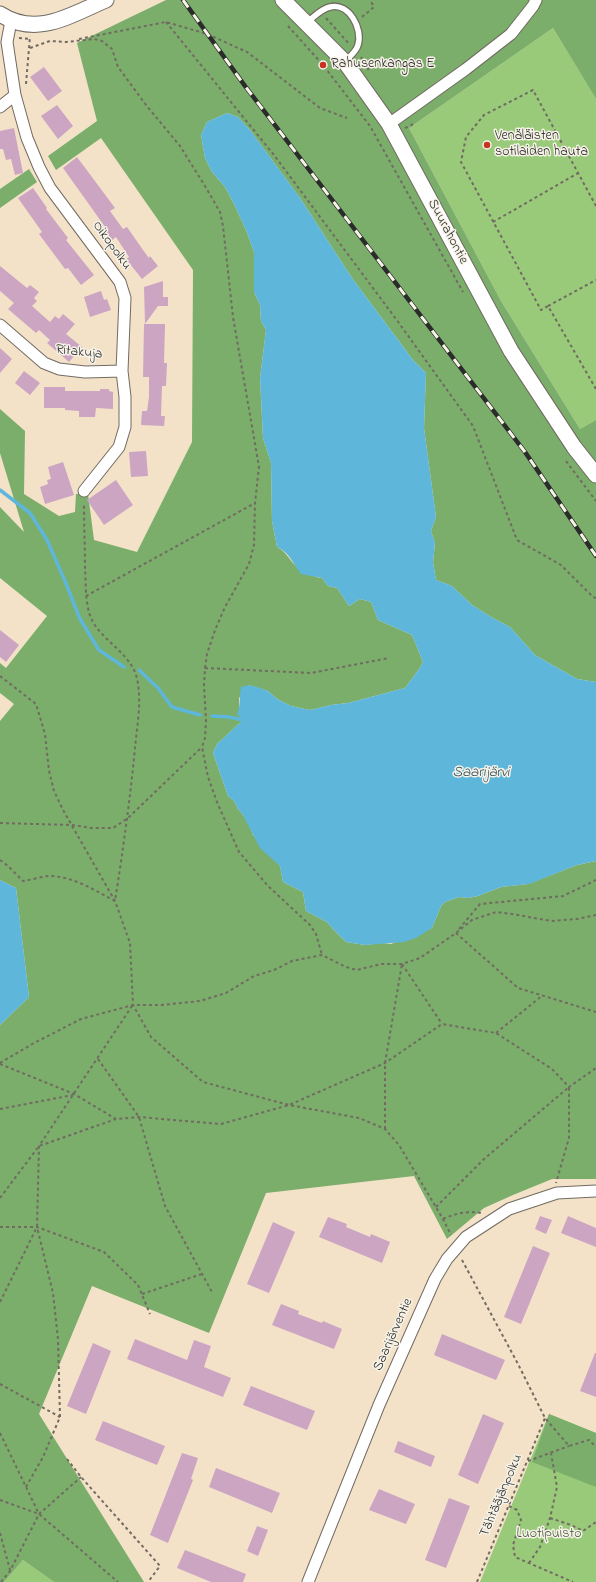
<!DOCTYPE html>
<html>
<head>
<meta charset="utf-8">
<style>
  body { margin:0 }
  canvas { display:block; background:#f3e1c8 }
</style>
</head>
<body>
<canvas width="596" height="1582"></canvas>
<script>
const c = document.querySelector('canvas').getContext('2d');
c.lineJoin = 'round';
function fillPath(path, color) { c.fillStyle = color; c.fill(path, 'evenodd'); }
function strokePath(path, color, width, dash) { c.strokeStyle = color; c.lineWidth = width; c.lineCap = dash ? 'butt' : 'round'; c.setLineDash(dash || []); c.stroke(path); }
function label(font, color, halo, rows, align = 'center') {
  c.font = font + ' "Indie Flower",sans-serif'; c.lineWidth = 3; c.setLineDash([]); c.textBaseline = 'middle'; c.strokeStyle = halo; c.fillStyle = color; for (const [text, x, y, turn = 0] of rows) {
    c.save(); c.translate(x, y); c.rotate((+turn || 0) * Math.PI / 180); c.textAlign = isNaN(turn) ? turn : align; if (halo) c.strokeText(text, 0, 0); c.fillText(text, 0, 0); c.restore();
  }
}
fillPath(new Path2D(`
  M553 28 596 99V420L580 429 501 301 409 128Z
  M549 1414 596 1433V1582H480Z
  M23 1560 54 1582H4Z`), '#99ca7a');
fillPath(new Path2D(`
  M166 0H596V99L553 28 409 128 501 301 580 429 596 420V682L577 679 535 655 510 627 491 617 472 605 452 586 436 580 433 562 435 543 431 531 436 517 424 428 426 373 413 360 352 278 300 198 250 130 238 117 227 113 207 122 201 135 205 158 212 172 225 187 234 204 246 230 254 252V292L260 305 261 321 266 330 260 378 263 438 271 463 272 521 277 547C285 551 287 556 293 563 300 571 312 577 322 578L328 586 337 588 349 606 360 599 371 602 378 620 412 635 423 662C419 671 411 679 405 688L348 703 331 705 310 710 291 706 277 699 268 691 249 685 239 698V709L243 720 217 744 213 753 228 796 234 801 238 809 243 815 249 824 253 835 280 866 283 882 303 892 306 911 327 922 334 930 346 942 365 945 383 943 391 944 432 928 441 906 445 902 459 897 468 898 478 896 501 887 528 884 577 865 596 861V1179H552L513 1195 484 1208 447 1239 414 1176 266 1193 209 1333 92 1286 39 1414 144 1582H54L23 1560 4 1582H0V1025L29 997 16 888 0 880V721L14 704 0 693V663L6 668 47 616 0 578V507L24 532 0 453V409L25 431 24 494 59 516 75 512 76 494H88L94 540 137 552 192 442 193 270 101 138 56 170 48 156 97 121 77 43Z
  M29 169 37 182 0 208V189Z
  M549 1414 596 1433V1487L532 1462Z`), '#7aae6a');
fillPath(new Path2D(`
  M227 113 238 117 250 130 300 198 352 278 413 360 426 373 424 428 436 517 431 531 435 543 433 562 436 580 452 586 472 605 491 617 510 627 535 655 577 679 596 682V861L577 865 529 884 501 887 478 896 468 898 459 897 445 902 441 906 432 928 416 938 404 942 365 945 346 942 334 930 327 922 306 911 303 892 283 882 280 866 260 848 243 815 238 809 234 801 228 796 213 753 217 744 243 720 237 714C241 706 239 696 241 687L249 685 257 687 268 691 277 699 291 706 310 710 331 705 348 703 405 688C411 679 419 671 423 662L412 635 378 620 371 602 360 599 349 606 337 588 328 586 322 578 301 574C294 565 289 552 277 547L272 521 271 463 263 438 260 378 266 330 261 321 260 305 254 292V252L246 230 234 204 225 187 212 172 205 158 201 135 207 122Z
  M0 880 16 888 29 997 0 1025Z`), '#5eb7db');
strokePath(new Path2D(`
  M0 490 30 513 47 540 65 581 80 619 99 650 124 667
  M139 670 158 688 172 707 200 715
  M212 716 229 717 243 720`), '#5eb7db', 3.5);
fillPath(new Path2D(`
  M44 67 62 91 48 101 30 77Z
  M57 105 73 126 58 139 41 116Z
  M14 128 23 173 15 175 11 159 6 160 3 149H0V131Z
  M77 157 115 208 110 211 123 229 127 227 143 250 149 258 150 256 158 266 142 279 126 259 129 257 116 237 112 240 106 232 108 231 63 168Z
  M33 188 47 208 46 209 68 238 66 240 94 275 81 285 68 268 65 269 39 234 42 232 18 198Z
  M0 266 27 288 30 285 39 292 34 298 37 301 32 306 50 322 55 316 59 319 63 314 75 324 66 334 82 347 69 362 47 343 50 340 39 330 36 333 8 309 14 303 0 291Z
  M163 281V297H168V306H158L145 324H165L164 363H167L166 386H162L161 416H165L164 426 141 425 142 411H147L149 397V377H143L144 324H145L144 287Z
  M101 291 104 300 107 299 111 310 90 317 84 297Z
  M0 348 12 359 0 373Z
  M24 371 40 383 30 395 15 383Z
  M44 387H65V391H100V389H109V391L113 392V409L96 408 95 417H79V411L65 410V408H44Z
  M146 451 148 476 131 477 129 452Z
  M63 462 74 495 45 504 40 487 48 484 47 480 51 479 48 467Z
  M116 480 133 505 104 525 87 500Z
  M0 630 19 645 6 662 0 657Z
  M540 1216 552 1220 546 1234 535 1229Z
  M568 1216 596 1228V1247L561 1233Z
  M328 1217 347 1224 346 1227 370 1237 371 1234 390 1242 382 1263 319 1237Z
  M273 1222 295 1232 269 1293 247 1284Z
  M533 1246 550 1253 521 1324 504 1317Z
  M281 1304 299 1311 298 1314 322 1323 323 1321 342 1329 334 1349 272 1325Z
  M442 1334 505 1360 496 1380 434 1355Z
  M135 1339 187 1360 194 1340 211 1346 204 1367 231 1378 223 1397 127 1359Z
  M93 1343 111 1351 86 1414 67 1406Z
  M595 1353H596V1397L580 1391Z
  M251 1386 315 1411 307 1430 243 1405Z
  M483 1414 504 1423 478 1484 458 1475Z
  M103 1421 165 1446 157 1465 95 1440Z
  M398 1441 435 1456 431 1467 394 1452Z
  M182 1453 198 1458 191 1479 193 1480 168 1543 150 1535Z
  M216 1468 280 1493 272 1513 209 1487Z
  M379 1489 415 1504 406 1524 369 1510Z
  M449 1498 470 1506 446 1568 425 1560Z
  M257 1526 268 1530 258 1556 247 1551Z
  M185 1550 246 1574 243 1582H211L177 1568Z`), '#cca5c3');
const lane = new Path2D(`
  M307 22C314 17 321 9 330 7 349 2 363 29 358 45 356 52 349 57 345 62`);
const street = new Path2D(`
  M11 21 7 42 15 95 27 138 39 167 50 188 120 282 125 298 122 371 125 397V427L119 447 84 491
  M0 107 15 95
  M389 124 466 69 511 34 533 6 536 0
  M0 325 44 363 59 369 85 372 122 371
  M308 1582 379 1405 435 1279 447 1259 466 1237 509 1209 557 1193 596 1191`);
const secondary = new Path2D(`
  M283 0 345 62 389 124 511 351 574 447 596 475
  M0 14C37 38 70 15 106 0`);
strokePath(lane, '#716b62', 8);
strokePath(street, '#716b62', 13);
strokePath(secondary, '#716b62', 17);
strokePath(new Path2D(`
  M362 17 374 7 370 0
  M326 18 350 45
  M166 22 274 155 396 319 473 426 517 540 561 565 593 597 596 598
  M288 26 323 65 370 126 463 292
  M19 38 30 39
  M79 39 166 22 207 34 247 52 320 108 347 118
  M30 48 50 41 66 42 94 39 102 41 112 49 118 67 146 105 180 146 205 186 220 212 223 226 233 317 259 467 255 503 254 545 249 564 225 607 215 630 207 654 205 668 204 686 206 720 205 738 202 747 208 777 217 802 239 852 268 886 310 925 316 934 322 955
  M361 57 370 72
  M26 84 30 36
  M405 128 412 125V122
  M596 206 533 90 484 115 466 137 461 162 541 310 548 306 596 389
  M493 222 578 173
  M548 306 596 280
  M566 461 596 501
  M86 596 255 503
  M205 668 311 673 389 658
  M0 676 36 704 45 734 49 771 54 791 63 810 115 901 130 943 133 1005 151 1037 203 1082 289 1105 359 1118 385 1129 399 1145 443 1219 451 1235
  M0 823 72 825 92 828H113L128 818 202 747
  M0 860 8 866 23 881C31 880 40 877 48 876 73 876 94 890 115 901 123 850 130 800 135 748 137 726 142 701 137 679 132 654 103 642 92 620 85 607 86 584 85 569 85 547 84 525 84 503
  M459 929 480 904 563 896 596 880
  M456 933 518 988 596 1012
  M402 964 442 1024
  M496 1033 543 995
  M98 1059 139 1117 165 1206 213 1294
  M0 1063 34 1043 81 1019 133 1005H162L200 1001 226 993 254 976 274 970 292 961 322 955 346 967 357 970 381 964H402L420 958 456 933 472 920 496 912 512 914 551 921 577 919 596 915
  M0 1064 74 1094 116 1119 139 1117 221 1124 289 1105 385 1063 442 1024 496 1033 552 1069 569 1087 596 1068
  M0 1109 73 1095
  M385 1129V1063L402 964
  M0 1198 39 1146 116 1119
  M436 1207 484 1159 569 1087V1138L556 1183
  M443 1219C456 1213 467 1211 482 1213
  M0 1227H37L104 1252 138 1285 150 1314
  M462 1260 518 1364 545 1418 569 1446 589 1440 596 1447
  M142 1294 202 1274
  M0 1302 37 1227 39 1146 132 1006
  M0 1384 60 1417
  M0 1433 39 1514
  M67 1459 81 1477 160 1566 148 1582
  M528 1461 569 1446
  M26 1487 43 1457 60 1417 58 1339 53 1293 37 1227
  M0 1500 39 1514 118 1582
  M509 1506 517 1510 521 1520 513 1545 515 1557 573 1582
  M550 1518 571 1525 583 1531 596 1522
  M0 1533 10 1570
  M529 1563 540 1547 550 1518 557 1487 551 1453
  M1 1582 10 1571 39 1514 81 1477
  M477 1582 545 1418`), '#716b62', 2, [3, 3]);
strokePath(lane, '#fff', 5.5);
strokePath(street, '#fff', 11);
strokePath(secondary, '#fff', 15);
const rail = new Path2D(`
  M183 0 245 86 525 452 596 556`);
strokePath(rail, '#2b2b2b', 4.5);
strokePath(rail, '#f7f3e8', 3, [9]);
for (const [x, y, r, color] of [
  [323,65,4,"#c8321e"],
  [487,145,4,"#c8321e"]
]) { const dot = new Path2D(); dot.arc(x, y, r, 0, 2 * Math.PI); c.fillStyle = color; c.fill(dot); strokePath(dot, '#f7f3e8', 1.5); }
label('14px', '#2b2b2b', '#f7f3e8', [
  ["Rahusenkangas E",331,65],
  ["Venäläisten",495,137],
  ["sotilaiden hauta",495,153]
], 'left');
label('14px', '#2b2b2b', '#f7f3e8', [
  ["Suurahontie",447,232,62],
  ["Oikopolku",111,246,54],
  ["Ritakuja",79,353,6],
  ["Saarijärventie",394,1335,-66],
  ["Tähtääjänpolku",502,1496,-67]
]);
label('14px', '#4c5b43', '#f7f3e8', [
  ["Luotipuisto",549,1535]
]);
label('italic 15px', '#3a5560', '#f7f3e8', [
  ["Saarijärvi",481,774]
]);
</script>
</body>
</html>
